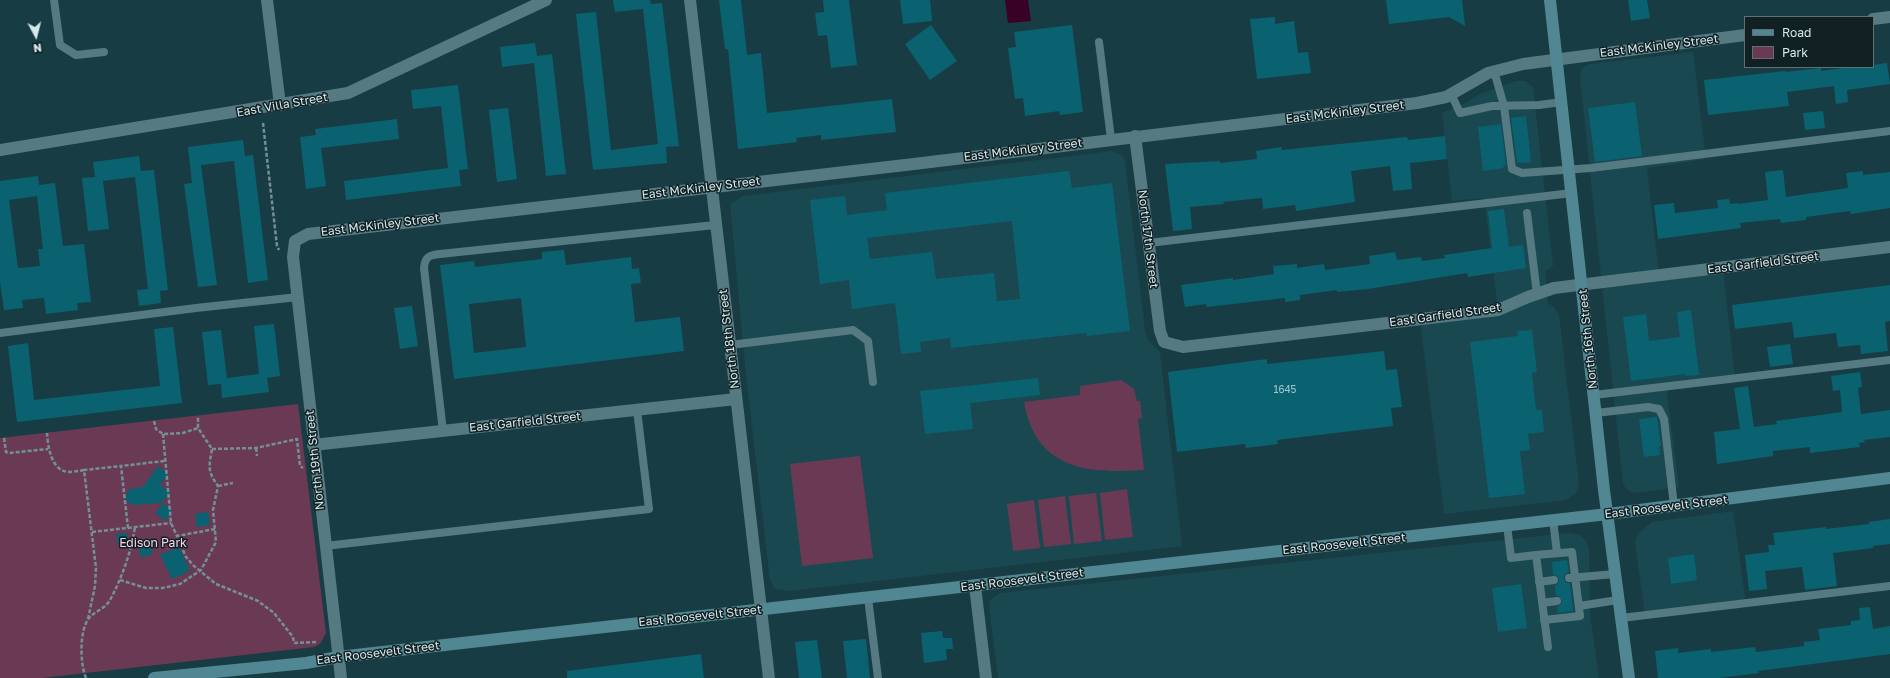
<!DOCTYPE html>
<html>
<head>
<meta charset="utf-8">
<style>
  body { margin:0 }
  #map { position:relative; width:1890px; height:678px; overflow:hidden; background:#183c43; font-family:"Golos Text",sans-serif }
  canvas { display:block }
  .legend { position:absolute; left:1744px; top:16px; width:130px; height:52px; box-sizing:border-box; background:#112023; border:1px solid #5f7074; margin:0; padding:5px 7px; list-style:none; font-size:12px; color:#d5e9ed }
  .legend li { display:flex; align-items:center; gap:8px; height:20px }
  .legend b { width:20px; border:1px solid #5f7074 }
  .north { position:absolute; left:16px; top:16px; width:40px; height:40px; -webkit-text-stroke:3px #112023; paint-order:stroke; rotate:173deg; font-size:11px; font-weight:700; line-height:16px; text-align:center; color:#d5e9ed }
  .north::after { content:''; display:block; margin:auto; width:14px; height:18px; background:#d5e9ed; clip-path:polygon(50% 0,100% 100%,50% 72%,0 100%) }
</style>
</head>
<body>
<div id="map">
<canvas width="1890" height="678"></canvas>
<ul class="legend">
<li><b style="height:5px;background:#518792"></b>Road</li>
<li><b style="height:11px;background:#6a3a55"></b>Park</li>
</ul>
<div class="north">N</div>
</div>
<script>
const c = document.querySelector('canvas').getContext('2d');
c.lineJoin = 'round';
function fillPath(path, color) { c.fillStyle = color; c.fill(path, 'evenodd'); }
function strokePath(path, color, width, dash) { c.strokeStyle = color; c.lineWidth = width; c.lineCap = dash ? 'butt' : 'round'; c.setLineDash(dash || []); c.stroke(path); }
function label(font, color, halo, rows, align = 'center') {
  c.font = font + ' "Golos Text",sans-serif'; c.lineWidth = 3; c.setLineDash([]); c.textBaseline = 'middle'; c.strokeStyle = halo; c.fillStyle = color; for (const [text, x, y, turn = 0] of rows) {
    c.save(); c.translate(x, y); c.rotate((+turn || 0) * Math.PI / 180); c.textAlign = isNaN(turn) ? turn : align; if (halo) c.strokeText(text, 0, 0); c.fillText(text, 0, 0); c.restore();
  }
}
fillPath(new Path2D(`
  M1693 52 1706 159 1647 168 1659 275 1723 268 1735 379 1666 387 1679 487 1635 493 1626 489 1623 483 1580 78 1582 68 1590 64Z
  M1516 81H1525L1533 87 1553 266 1545 271 1548 303 1554 307 1559 315 1579 484 1576 493 1566 500 1444 514 1420 320 1498 310 1484 198 1452 201 1442 113 1462 105 1480 94Z
  M1112 151 1123 156 1125 162 1145 330 1148 340 1160 352 1182 546 789 591 775 589 770 580 746 375 730 204 743 196Z
  M1733 511 1746 604 1645 615 1635 542 1639 533 1652 522Z
  M1569 533 1579 535 1586 541 1589 549 1590 614 1599 678H998L989 607 990 600 1000 593Z`), '#1a4851');
fillPath(new Path2D(`
  M1121 380 1134 389 1137 401H1140L1142 418 1138 419 1144 470C1086 474 1036 469 1024 402L1080 395V386Z
  M298 404 326 633 320 644 314 647 42 678H0V438Z
  M860 456 873 558 802 566 790 464Z
  M1127 489 1133 537 1105 540 1100 493Z
  M1096 493 1102 541 1074 544 1069 496Z
  M1065 496 1071 544 1044 547 1038 500Z
  M1034 500 1040 548 1013 551 1007 504Z`), '#6a3a55');
fillPath(new Path2D(`
  M1005 0H1028L1031 21 1008 23Z`), '#3a0127');
fillPath(new Path2D(`
  M613 0H650L651 4 662 3 679 146 666 147 667 163 593 170 576 14 596 12 611 150 658 144 643 9 615 12Z
  M719 0H741L747 55 761 53 767 113 892 99 896 132 821 140V135L796 138 797 142 738 149 728 49H725Z
  M823 0H849L857 65 831 68 827 35 818 36 815 13 824 12Z
  M900 0H930L932 21 903 24Z
  M1386 0H1462L1465 26 1449 17 1389 24Z
  M1628 0H1647L1650 18 1631 21Z
  M1275 17V24L1294 21 1298 53 1308 52 1311 73 1257 79 1250 19Z
  M931 25 957 61 930 80 905 44Z
  M1072 25 1083 112 1060 115 1059 111 1025 116 1023 98 1015 99 1008 48 1016 47 1014 32Z
  M535 43 537 56 552 54 566 174 546 176 534 63 502 67 500 47Z
  M1887 63 1890 84 1847 90 1848 102 1836 104 1834 86 1787 92 1789 106 1708 115 1704 80 1785 71V72L1821 68V71L1850 67H1873V65Z
  M458 85 468 169 459 170 461 186 346 200 344 181 448 168 441 106 413 109 411 90Z
  M1635 102 1642 156 1595 162 1588 108Z
  M508 108 517 179 497 182 489 110Z
  M1823 111 1825 128 1805 130 1803 113Z
  M1526 116 1531 162 1517 163 1511 118Z
  M397 119 399 139 321 148 326 186 306 189 300 137 316 135 315 129Z
  M1501 124 1506 165H1503L1504 168 1483 171 1478 127Z
  M1445 136 1447 159 1410 163 1412 189 1393 191 1390 166 1351 171 1355 202 1296 211 1295 205 1263 209 1262 198 1223 202 1224 204 1190 207 1192 229 1173 231 1165 164 1220 161V163L1257 159 1256 151 1281 147 1282 150 1407 137 1408 140Z
  M243 140 245 156 253 155 268 280 248 283 234 161 201 165 217 285 198 287 184 184 192 183 188 147Z
  M139 156 141 171 154 170 168 290 160 291 161 303 139 306 137 290 148 289 135 177 103 181 109 229 88 231 82 178 95 177 93 162Z
  M1783 170 1786 197 1848 188 1846 173 1863 171V175L1890 172V208L1851 214 1850 211 1806 217V220L1781 223 1780 219 1740 223 1741 228 1658 239 1654 205 1674 203 1675 213 1718 208 1717 200 1729 199 1730 204 1738 203V204L1768 200 1765 172Z
  M1069 171 1072 188 1112 183 1130 331 1087 336 1086 333 951 348 950 338 920 342 921 352 901 354 895 303 852 309 849 280 820 284 810 200 845 196 847 215 887 210 885 193ZM1012 221 1020 299 997 301 994 273 936 279 932 252 870 259 867 238Z
  M38 176 39 185 55 183 63 246 84 244 91 302 77 303 78 310 46 314 44 298 22 300 23 308 4 310 0 282V181ZM37 196 43 249H38L40 266 18 268 9 200Z
  M1504 209 1509 247 1523 245 1526 268 1468 277 1467 273 1368 289 1337 292V290L1300 295V300L1285 302V298L1207 307 1206 304 1185 307 1181 285 1233 278V280L1274 274 1273 266 1297 264V268L1324 264 1325 270 1370 264 1369 256 1395 252 1397 260 1421 257 1422 261 1445 258 1444 255 1492 248 1488 211Z
  M564 250 566 265 631 257 632 269 639 268 641 283 631 284 635 322 680 317 684 351 454 379 440 265 474 261 475 267 542 259V252ZM521 298 526 347 474 353 469 304Z
  M1890 285V321L1885 322 1888 351 1861 354 1860 345 1838 347 1836 333 1794 338 1792 322 1735 329 1732 305Z
  M412 306 418 346 400 349 394 308Z
  M1691 310 1699 375 1685 376V374L1631 381 1623 317 1646 314 1649 341 1680 337 1677 312Z
  M274 324 280 376 267 378 269 392 222 398 221 384 208 385 202 332 221 330 227 378 259 374 254 326Z
  M173 327 182 403 17 422 8 346 28 343 34 400 160 386 154 329Z
  M1532 330 1537 372 1532 373 1536 410H1542L1544 432 1528 434 1530 450 1520 451 1525 494 1489 498 1470 342 1518 336 1517 331Z
  M1790 344 1793 364 1770 367 1767 347Z
  M1384 351 1386 370 1397 369 1402 407 1391 408 1393 426 1277 440 1278 444 1246 448 1245 444 1177 452 1168 372 1267 359V364Z
  M1860 372 1862 387 1858 388 1861 414 1890 410V437L1864 440 1865 442 1859 443 1860 447 1810 453V447L1773 451V456L1717 464 1714 432 1740 429 1734 388 1748 386 1754 427 1777 424 1776 421 1842 412 1840 390 1833 391 1831 376Z
  M1038 378 1040 395 970 403 973 429 925 434 920 391Z
  M1657 417 1661 446H1659L1660 455 1644 457 1639 419Z
  M158 466 168 474 160 485 170 492 162 503 132 505 124 498 130 489 143 487Z
  M163 503 172 511 165 521 155 513Z
  M208 512 210 525 197 527 195 514Z
  M1890 519V544L1873 546V548L1833 553 1837 586 1805 590 1802 567 1765 571 1767 589 1749 591 1745 555 1769 552 1768 545H1775L1773 533 1826 527V529L1869 524V522Z
  M127 533 129 544 118 545 116 534Z
  M148 541 153 553 142 558 137 546Z
  M179 547 190 571 172 579 160 555Z
  M1694 554 1697 580 1671 584 1668 558Z
  M1567 560 1569 572 1564 575V579L1566 583H1570L1573 611 1558 613 1557 607 1561 605 1562 601 1559 596H1556L1555 585 1558 584 1559 580 1558 576 1553 575 1552 562Z
  M1521 584 1527 628 1498 632 1492 588Z
  M1870 607 1873 629 1890 626V654L1758 671 1759 673 1719 678H1658L1655 651 1678 648V653L1711 649V652L1755 647 1756 652 1804 646V642L1820 640 1818 629 1851 625V621L1860 620 1859 608Z
  M942 631 943 638H952L953 649H946L947 660 924 663 921 633Z
  M866 639 870 678H847L843 641Z
  M817 640 822 678H799L795 642Z
  M701 654 704 678H567V671Z`), '#0a6270');
strokePath(new Path2D(`
  M263 123 277 246 279 250
  M154 421 156 429 163 434 183 433 198 428
  M47 433C48 447 51 470 68 472 73 472 79 471 84 470
  M163 434 171 523 177 536
  M4 438 6 452 9 453 48 449
  M256 448 257 456
  M212 449 256 448 297 439 300 466 303 468
  M218 486 233 483
  M128 528 121 466 164 461
  M215 529 177 536 186 557 194 566 216 584 258 601 274 613 293 637 294 643 317 642
  M92 532 171 523
  M120 580 146 588H163L180 584 201 570 216 542 213 510 218 486C207 471 209 466 212 449L198 428V416
  M88 619 95 586 96 568 84 470 121 466
  M86 678C80 664 79 631 89 618 95 611 105 609 110 600 122 578 131 552 135 527`), '#749096', 2.5, [4, 2]);
strokePath(new Path2D(`
  M54 0 60 45 76 55 104 52
  M1099 42 1111 139
  M1494 71 1504 106 1512 169 1522 173 1591 168 1890 131
  M1451 94 1460 113 1492 106 1539 105 1562 102
  M1527 213 1537 294
  M1149 243 1572 193
  M0 333 196 308 298 297
  M730 345 853 330 868 341 873 382
  M1594 395 1890 360
  M1596 413 1648 407 1659 409 1664 419 1674 506
  M443 431 424 268C425 257 429 255 440 254L715 225
  M1553 520 1557 553
  M1507 525 1511 558 1536 555 1548 647
  M325 546 649 509 637 410
  M1536 555 1572 552 1580 616 1544 620
  M1569 578 1615 574
  M1539 582 1554 580
  M868 598 878 678
  M1542 603 1557 601
  M1579 606 1618 600
  M1621 618 1890 586`), '#567a82', 8);
strokePath(new Path2D(`
  M267 0 280 105
  M690 0 769 678
  M1873 19 1890 17
  M1135 136 1160 331 1164 342 1183 347 1498 310 1528 297 1554 288 1890 247
  M0 150 348 93 546 0
  M313 445 736 399
  M975 586 986 678
  M341 678 293 257 295 241 308 234 914 164 1417 103 1446 97 1488 73 1523 64 1745 35`), '#567a82', 12);
strokePath(new Path2D(`
  M1550 0 1604 490 1629 678
  M154 678 306 663 338 657 1608 514 1890 478`), '#518792', 12);
label('10px', '#a2c7ce', null, [
  ["1645",1285,390]
]);
label('12px', '#d5e9ed', '#112023', [
  ["East McKinley Street",1659,46,-7],
  ["East Villa Street",282,105,-10],
  ["East McKinley Street",1345,112,-7],
  ["East McKinley Street",1023,150,-7],
  ["East McKinley Street",701,188,-7],
  ["East McKinley Street",380,225,-7],
  ["North 17th Street",1148,239,83],
  ["East Garfield Street",1763,263,-7],
  ["East Garfield Street",1445,315,-8],
  ["North 18th Street",729,339,-97],
  ["North 16th Street",1588,339,-96],
  ["East Garfield Street",525,422,-6],
  ["North 19th Street",315,460,-96],
  ["East Roosevelt Street",1666,507,-7],
  ["East Roosevelt Street",1344,544,-6],
  ["East Roosevelt Street",1022,580,-7],
  ["East Roosevelt Street",700,616,-6],
  ["East Roosevelt Street",378,653,-7]
]);
label('12px', '#fcd4e8', '#112023', [
  ["Edison Park",153,543]
]);
</script>
</body>
</html>
